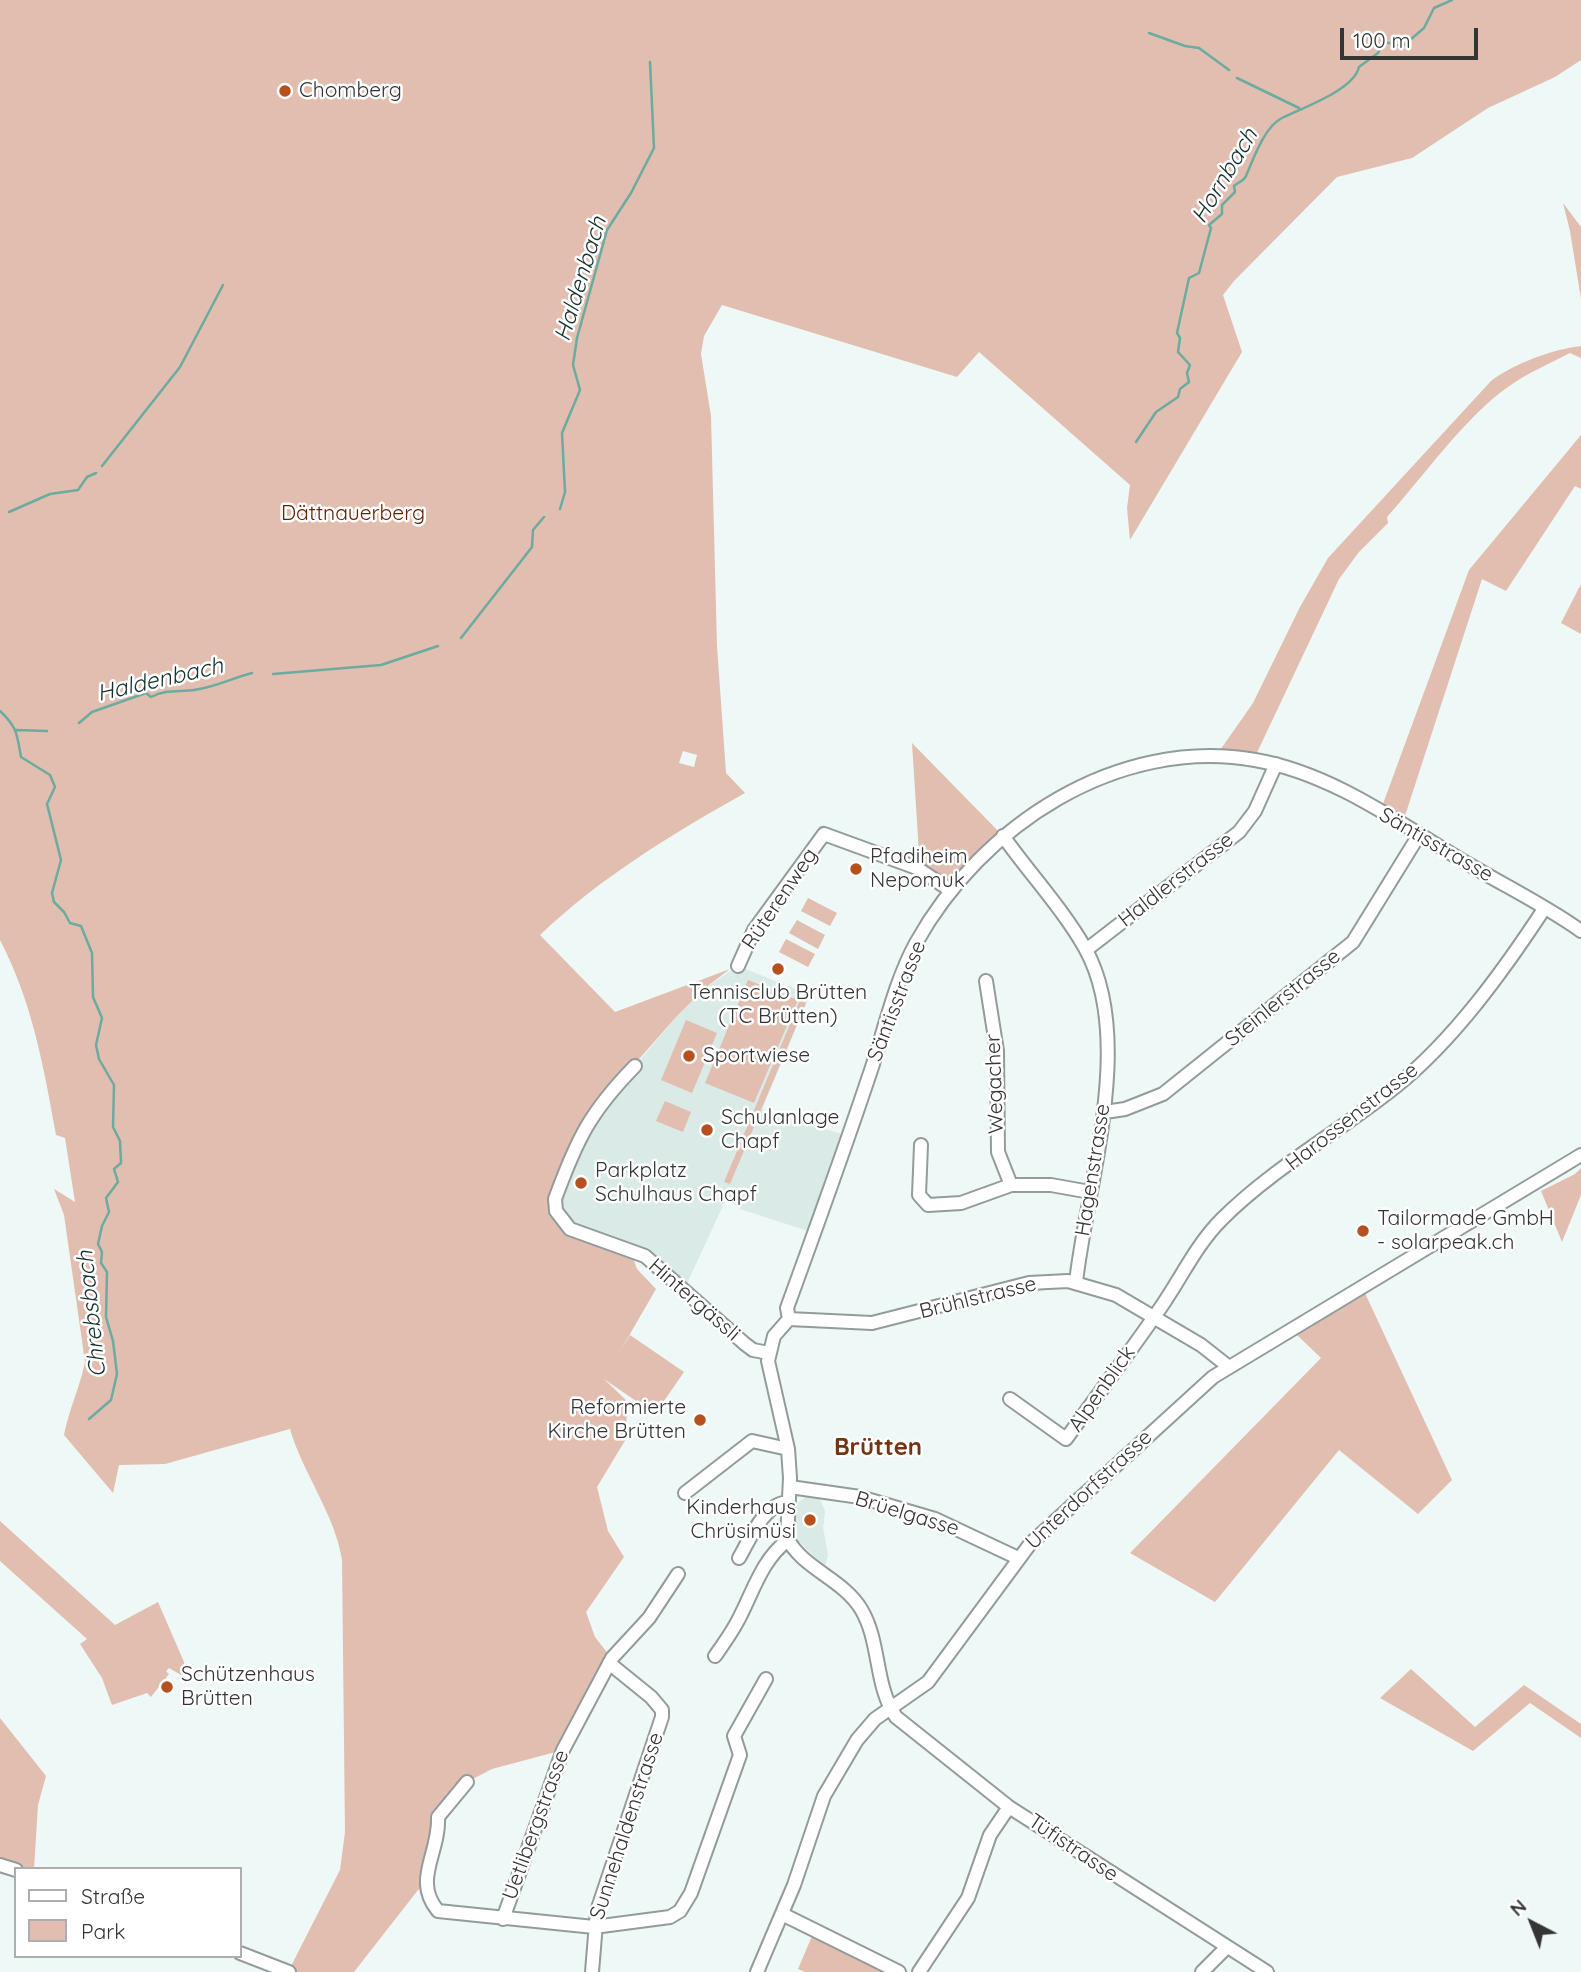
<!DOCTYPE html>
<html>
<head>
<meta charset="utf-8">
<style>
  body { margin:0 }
  #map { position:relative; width:1581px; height:1972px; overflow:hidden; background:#eef8f6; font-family:Quicksand,sans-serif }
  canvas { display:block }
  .legend { position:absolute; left:14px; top:1867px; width:228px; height:91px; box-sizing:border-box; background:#fff; border:2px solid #adafae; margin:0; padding:9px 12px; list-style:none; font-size:21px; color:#333635 }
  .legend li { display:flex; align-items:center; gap:14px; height:35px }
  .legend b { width:35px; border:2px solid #adafae }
  .north { position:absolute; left:1497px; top:1888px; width:70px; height:70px; -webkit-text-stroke:5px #fff; paint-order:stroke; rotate:318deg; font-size:19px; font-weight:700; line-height:28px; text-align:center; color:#333635 }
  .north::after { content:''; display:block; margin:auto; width:24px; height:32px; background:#333635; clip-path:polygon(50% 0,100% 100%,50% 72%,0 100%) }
  .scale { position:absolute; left:1340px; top:28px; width:138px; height:32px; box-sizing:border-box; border:4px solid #333635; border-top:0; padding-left:9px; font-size:21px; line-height:24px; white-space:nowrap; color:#333635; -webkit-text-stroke:5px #fff; paint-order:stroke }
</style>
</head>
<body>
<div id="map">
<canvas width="1581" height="1972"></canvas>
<ul class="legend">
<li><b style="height:9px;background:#fff"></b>Straße</li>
<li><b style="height:19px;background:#e1beb0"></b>Park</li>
</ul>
<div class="north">N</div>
<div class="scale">100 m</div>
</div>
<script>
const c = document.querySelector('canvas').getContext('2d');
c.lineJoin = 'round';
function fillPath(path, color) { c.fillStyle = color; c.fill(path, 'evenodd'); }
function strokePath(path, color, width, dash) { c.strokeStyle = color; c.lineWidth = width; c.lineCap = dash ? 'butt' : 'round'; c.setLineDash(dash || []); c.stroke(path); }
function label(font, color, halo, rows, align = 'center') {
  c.font = font + ' Quicksand,sans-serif'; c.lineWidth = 5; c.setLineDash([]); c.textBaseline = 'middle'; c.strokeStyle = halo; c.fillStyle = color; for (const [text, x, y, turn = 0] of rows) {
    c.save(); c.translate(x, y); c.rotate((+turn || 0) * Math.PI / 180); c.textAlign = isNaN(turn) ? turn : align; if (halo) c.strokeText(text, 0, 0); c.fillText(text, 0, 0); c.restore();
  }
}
fillPath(new Path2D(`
  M738 966 810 995 762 1109 848 1136 814 1233 740 1209 727 1197 684 1290 645 1256 570 1229 556 1211 573 1153 635 1066 676 1017 705 988Z
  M809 1494 818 1495 825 1511 823 1527 828 1555 825 1567 797 1540 794 1526 798 1503Z`), '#d9eae7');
fillPath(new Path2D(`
  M0 0H1581V60L1555 77 1488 108 1412 158 1337 177 1234 281 1223 295 1242 352 1130 540 1127 508 1130 485 979 352 957 377 722 305 704 336 701 354 711 416 717 646 726 773 745 793C672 834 601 877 540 935L615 1012 730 969 705 988 676 1017 611 1091 555 1199 562 1222 631 1253 637 1269 656 1289 619 1353 630 1335 684 1372 655 1414 604 1379 628 1402 626 1426 629 1434 597 1487 608 1531 624 1557 586 1612 595 1637 609 1655 563 1750 492 1769 467 1782 438 1817 425 1887 418 1890 354 1972H288L340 1870 345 1832 342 1560C335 1514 303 1474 290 1429L165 1464 119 1465 113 1493 64 1435C69 1409 80 1387 85 1362L64 1215 54 1189 75 1202 65 1138 56 1135C44 1068 32 1001 0 940ZM683 751 697 755 694 767 679 763Z
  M1563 203 1581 227V299L1570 231Z
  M1581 346V358L1570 353C1549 364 1527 373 1508 387 1466 416 1422 478 1387 517L1388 523 1359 552 1339 579 1254 759 1216 756 1253 703 1300 607 1328 558 1491 381C1513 364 1553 349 1581 346Z
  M1581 435V489L1575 486 1506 591 1482 579 1402 825 1380 812 1469 570Z
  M1581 584V634L1561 623Z
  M912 743 1003 836 950 890 920 869Z
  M808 898 837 913 830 926 801 911Z
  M797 920 825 935 818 949 789 933Z
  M786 939 815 954 808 967 779 952Z
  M748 980 798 1000 754 1103 705 1083Z
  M800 1000 806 1003 730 1184 724 1182Z
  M686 1020 717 1033 692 1093 661 1080Z
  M665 1101 691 1112 683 1132 656 1121Z
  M1581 1168V1195L1562 1242 1541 1191 1575 1174Z
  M1364 1291 1452 1480 1418 1514 1339 1450 1215 1602 1130 1553 1321 1358 1295 1333Z
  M0 1521 115 1625 158 1602 184 1662 186 1678 169 1668 166 1671 169 1674 151 1697 147 1693 112 1705 102 1678 80 1644 87 1639 0 1561Z
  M1411 1669 1475 1727 1524 1685 1581 1724V1738L1530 1703 1473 1751 1380 1698Z
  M0 1718 46 1776 38 1805 34 1869 0 1865Z
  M815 1929 899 1972H805L798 1969Z`), '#e1beb0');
strokePath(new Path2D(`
  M1149 33 1185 46 1199 48 1229 70
  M1237 78 1299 108
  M1136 442 1156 412 1178 397 1180 389 1189 382 1187 373 1190 365 1178 352 1180 338 1177 333 1189 278 1199 273 1211 228 1209 225 1222 214V205L1235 192 1234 186C1238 182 1244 181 1246 176 1253 160 1264 127 1282 118 1302 108 1354 90 1359 67L1378 53 1384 42 1403 46 1424 28 1434 8 1452 0
  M102 466 180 367 223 285
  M560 509 565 492 562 433 580 390 573 365 577 338 607 230 631 193 654 148 650 62
  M9 512 50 494 78 490 87 477 96 473
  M461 638 532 547 533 530 544 517
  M273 674 381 665 438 646
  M0 711C17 727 17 734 21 757L50 775 55 787 47 804 61 860 52 893 54 902 64 912 70 923 81 926 92 953 93 997 102 1018 96 1045 99 1059 114 1085 113 1127 120 1141 121 1163 114 1169 118 1182 106 1198 109 1212 102 1226 98 1244 102 1252 101 1263 107 1272 106 1317 113 1341 117 1374 111 1400 89 1419
  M79 723 92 712 146 693 151 697C166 689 179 692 194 690 217 687 232 678 252 673
  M16 730 47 731`), '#6baba0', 2.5);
const minor = new Path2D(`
  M1003 836C1030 874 1062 908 1085 948 1136 1039 1087 1184 1076 1282
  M1086 950 1239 832 1255 811 1276 764
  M738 966 754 930 824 834 917 868 950 890
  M986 981 997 1051 998 1152 1011 1185
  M635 1066C590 1112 577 1139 555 1199L556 1211 570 1229 645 1256 745 1344 753 1350 769 1353
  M1105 1112 1125 1109 1163 1094 1353 942 1419 835
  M921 1145 919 1195 928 1205 961 1203 1011 1185H1051L1090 1192
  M789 1319 787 1308C815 1231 843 1154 869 1076 884 1033 894 983 916 943 981 826 1117 736 1255 760 1333 773 1403 826 1470 865 1507 887 1546 906 1581 931
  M789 1319 774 1336 768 1361 788 1449 790 1478 787 1538C803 1569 843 1579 861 1609 881 1642 874 1685 896 1717L1009 1807 1267 1972
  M789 1319 872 1323 1029 1283 1068 1281 1116 1295 1201 1345 1229 1367
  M1010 1399 1066 1439C1097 1396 1129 1353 1159 1310 1181 1279 1195 1246 1222 1219 1273 1168 1339 1132 1395 1087 1453 1041 1504 970 1544 909
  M790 1487 860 1497 935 1519 1018 1558
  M685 1493 752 1441 788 1449
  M739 1558C750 1539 764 1503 789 1502
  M715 1656C722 1646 730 1635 736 1624 752 1596 760 1561 788 1540
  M467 1782 438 1817C440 1853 412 1880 438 1911L594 1927 670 1917 680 1911 691 1893 740 1755 734 1736 766 1679
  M0 1865 16 1870
  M782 1914 899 1972
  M503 1919 563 1750 612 1658 649 1618 678 1574
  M240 1953 289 1972
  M592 1972 597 1911 662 1717V1710L651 1697 609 1663
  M757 1972 794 1885 824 1796 857 1740 875 1719 928 1682 1030 1544 1213 1377 1581 1155
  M919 1972 968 1898 990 1835 1009 1807
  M1202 1972 1227 1947`);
strokePath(minor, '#939c9a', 16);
strokePath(minor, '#fff', 12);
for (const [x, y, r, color] of [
  [285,91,7,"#b6511f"],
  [856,869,7,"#b6511f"],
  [778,969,7,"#b6511f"],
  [689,1056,7,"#b6511f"],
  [707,1130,7,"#b6511f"],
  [581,1183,7,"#b6511f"],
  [1363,1231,7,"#b6511f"],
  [700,1420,7,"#b6511f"],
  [810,1520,7,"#b6511f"],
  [167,1687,7,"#b6511f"]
]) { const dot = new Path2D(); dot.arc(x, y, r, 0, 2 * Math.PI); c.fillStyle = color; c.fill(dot); strokePath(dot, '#fff', 2.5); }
label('21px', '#333635', '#fff', [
  ["Chomberg",299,91],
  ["Pfadiheim",870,857],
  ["Nepomuk",870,881],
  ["Tennisclub Brütten",778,993,"center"],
  ["(TC Brütten)",778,1017,"center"],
  ["Sportwiese",703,1056],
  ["Schulanlage",721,1118],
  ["Chapf",721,1142],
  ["Parkplatz",595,1171],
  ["Schulhaus Chapf",595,1195],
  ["Tailormade GmbH",1377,1219],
  ["- solarpeak.ch",1377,1243],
  ["Reformierte",686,1408,"right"],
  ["Kirche Brütten",686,1432,"right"],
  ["Kinderhaus",796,1508,"right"],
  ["Chrüsimüsi",796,1532,"right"],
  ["Schützenhaus",181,1675],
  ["Brütten",181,1699]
], 'left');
label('21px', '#602302', '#fff', [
  ["Dättnauerberg",353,514]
]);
label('21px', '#333635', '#fff', [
  ["Säntisstrasse",1436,845,30],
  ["Haldlerstrasse",1176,880,-38],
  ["Rüterenweg",780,899,-56],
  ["Steinlerstrasse",1283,998,-39],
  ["Säntisstrasse",897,1001,-69],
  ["Wegacher",995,1084,-92],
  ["Harossenstrasse",1352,1117,-38],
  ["Hagenstrasse",1093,1170,-81],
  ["Brühlstrasse",978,1298,-14],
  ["Hintergässli",694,1300,41],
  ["Alpenblick",1102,1389,-55],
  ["Unterdorfstrasse",1089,1490,-43],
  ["Brüelgasse",907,1514,17],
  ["Uetlibergstrasse",536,1825,-70],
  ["Sunnehaldenstrasse",627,1826,-72],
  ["Tüfistrasse",1073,1848,34]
]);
label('italic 23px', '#12322d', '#fff', [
  ["Hornbach",1225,176,-59],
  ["Haldenbach",581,279,-73],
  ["Haldenbach",160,680,-13],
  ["Chrebsbach",92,1314,-96]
]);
label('bold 24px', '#743414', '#fff', [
  ["Brütten",878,1448]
]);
</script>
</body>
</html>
